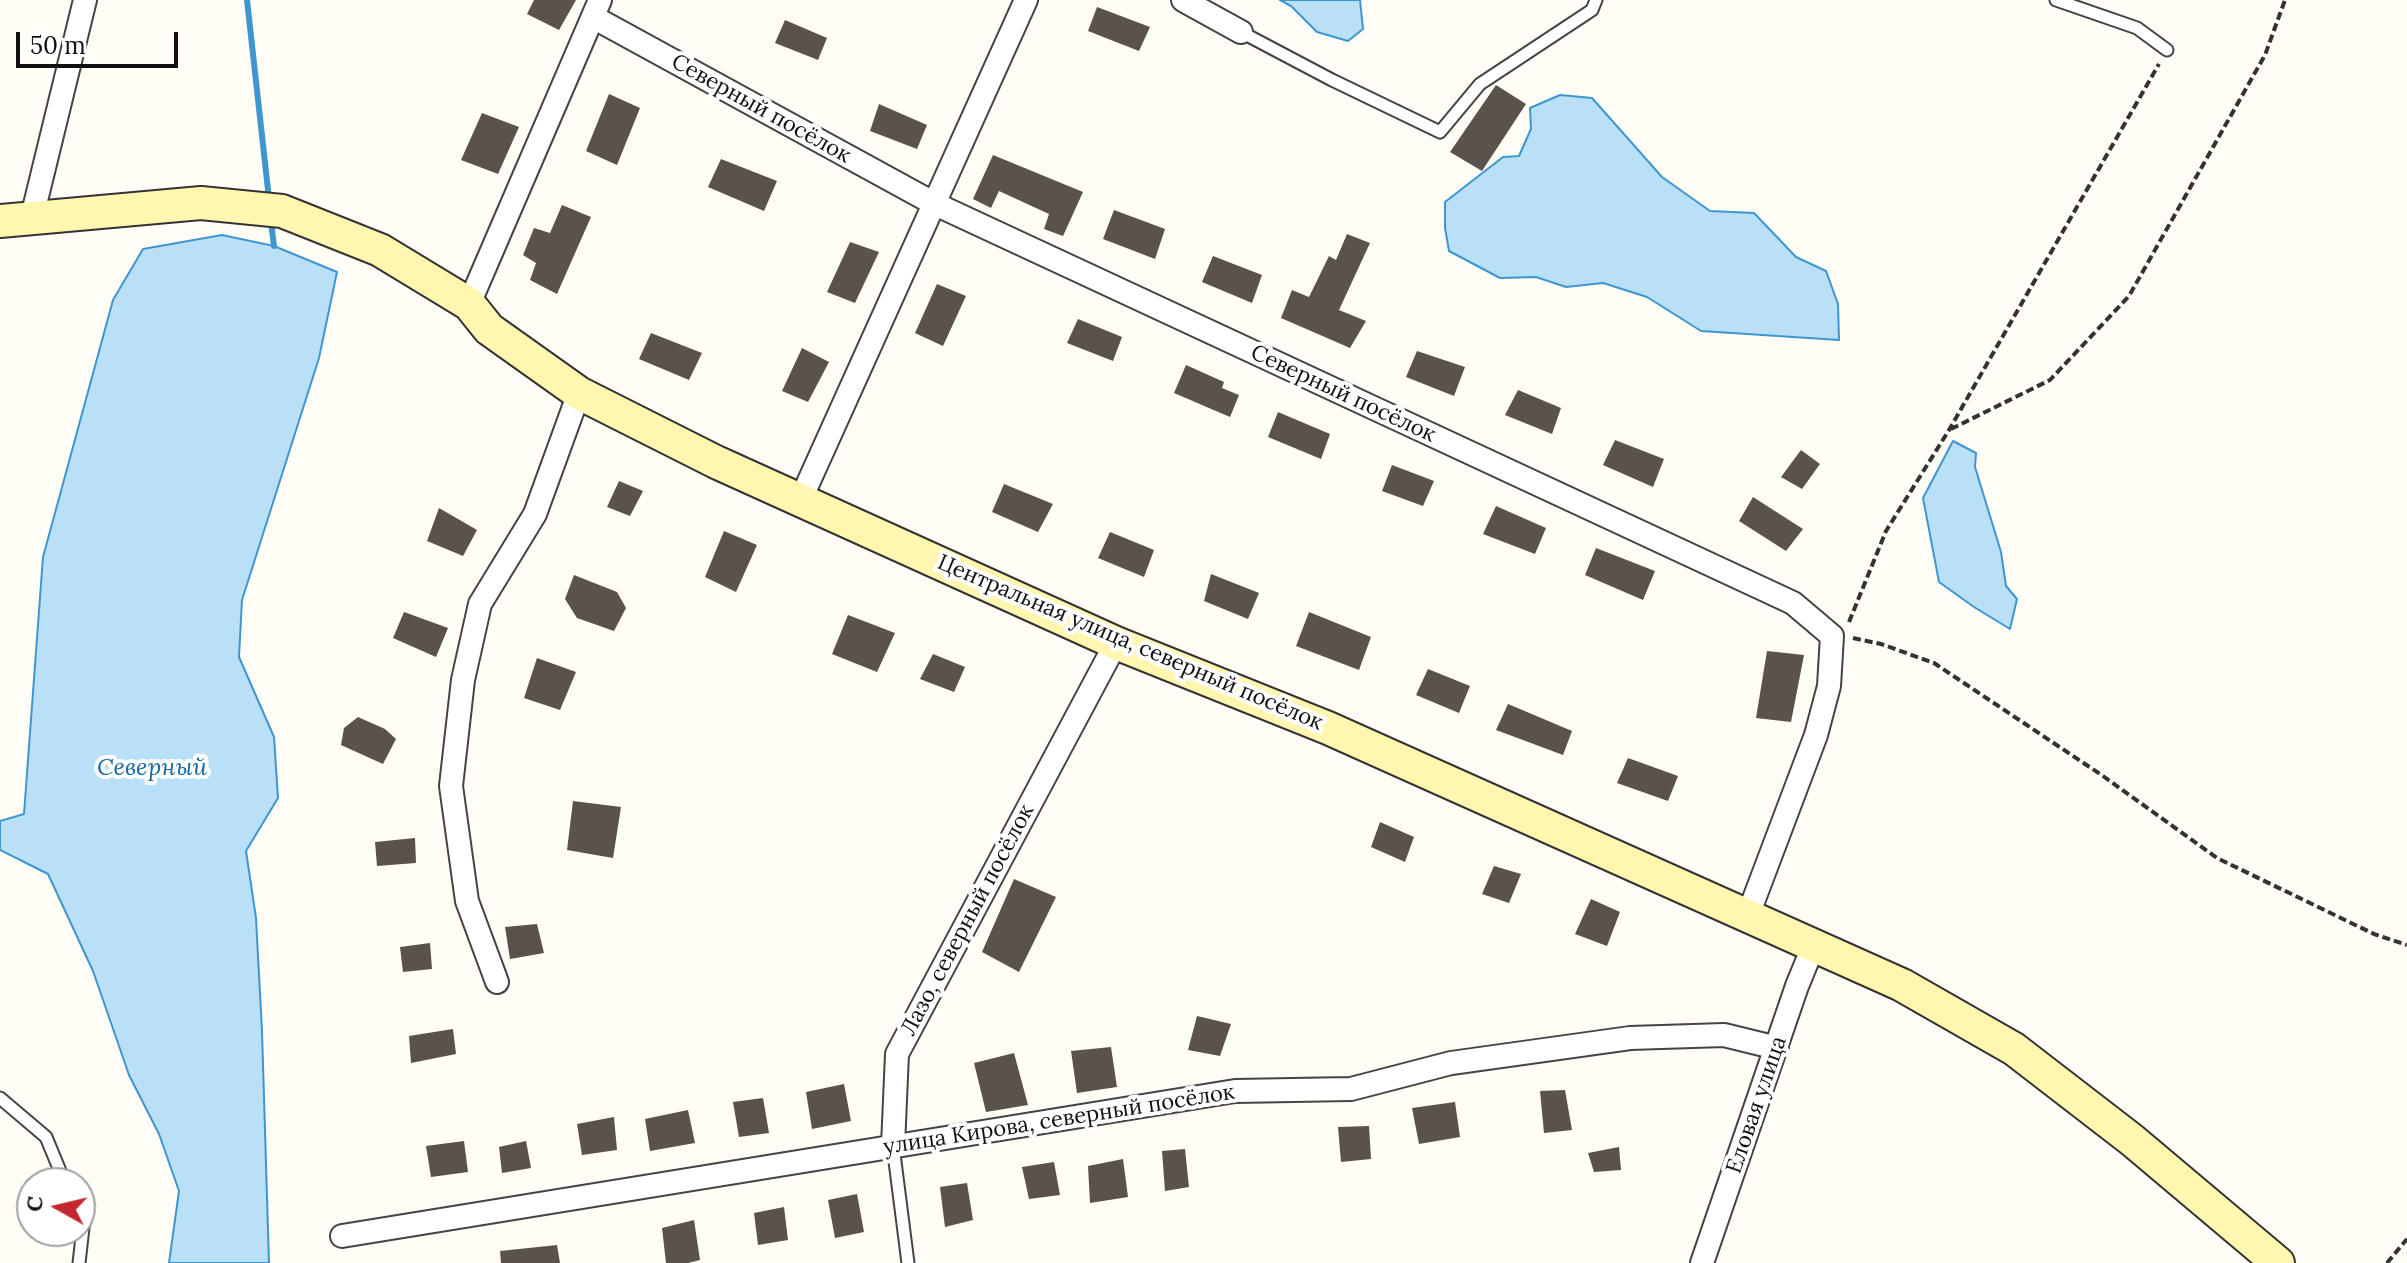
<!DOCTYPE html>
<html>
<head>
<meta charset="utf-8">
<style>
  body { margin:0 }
  #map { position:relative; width:2407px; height:1263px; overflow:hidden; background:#fffdf5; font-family:Lora,serif }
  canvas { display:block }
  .north { position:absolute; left:16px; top:1167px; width:80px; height:80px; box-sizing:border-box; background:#fff; border:2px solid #a0a0a0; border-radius:50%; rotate:278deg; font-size:22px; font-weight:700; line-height:32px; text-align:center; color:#111 }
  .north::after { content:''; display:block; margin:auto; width:28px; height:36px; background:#c4262e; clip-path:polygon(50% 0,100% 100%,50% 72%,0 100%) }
  .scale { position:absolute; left:16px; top:32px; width:162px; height:36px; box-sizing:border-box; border:4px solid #111; border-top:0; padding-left:10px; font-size:24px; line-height:28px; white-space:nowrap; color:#111; -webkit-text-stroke:6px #fff; paint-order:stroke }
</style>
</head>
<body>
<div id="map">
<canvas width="2407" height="1263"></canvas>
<div class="north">С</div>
<div class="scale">50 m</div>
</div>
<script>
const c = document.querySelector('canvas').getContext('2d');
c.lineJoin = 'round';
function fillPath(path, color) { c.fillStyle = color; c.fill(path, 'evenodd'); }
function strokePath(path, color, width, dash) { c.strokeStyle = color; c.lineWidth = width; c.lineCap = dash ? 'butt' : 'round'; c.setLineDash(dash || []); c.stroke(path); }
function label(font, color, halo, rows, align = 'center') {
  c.font = font + ' Lora,serif'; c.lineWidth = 8; c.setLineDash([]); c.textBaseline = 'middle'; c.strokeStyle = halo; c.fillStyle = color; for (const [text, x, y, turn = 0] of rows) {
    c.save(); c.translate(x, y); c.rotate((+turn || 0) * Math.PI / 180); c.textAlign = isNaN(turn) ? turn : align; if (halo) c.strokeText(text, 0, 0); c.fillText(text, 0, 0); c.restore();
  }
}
const water = new Path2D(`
  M1280 0H1360L1363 29 1348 41 1317 32 1291 6Z
  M1560 95 1592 98 1662 177 1710 211 1754 213 1796 257 1826 271 1838 304 1839 340 1701 331 1647 297 1603 283 1566 287 1536 277 1500 278 1449 251 1445 228V202L1503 157 1519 156 1531 129 1530 108Z
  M222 235 274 246 337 272 319 358 242 600 239 657 274 737 278 798 246 851 256 918 262 1031 269 1263H169L179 1191 159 1134 129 1075 93 971 48 874 0 850V821L24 814 43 557 113 300 143 249Z
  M1953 441 1976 453 1975 467 2001 552 2006 586 2017 599 2010 629 1974 607 1939 582 1923 498Z`);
fillPath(water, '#b9e0f7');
strokePath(water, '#3f96cf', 2);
strokePath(new Path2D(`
  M247 0 269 199
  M271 222 274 246`), '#3f96cf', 6);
fillPath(new Path2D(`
  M534 0H576L559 30 527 14Z
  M1097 7 1150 27 1139 51 1088 31Z
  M785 20 827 38 818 60 775 43Z
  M1496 85 1526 104 1482 171 1450 152Z
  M609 94 640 108 617 165 586 151Z
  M879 104 927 125 917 149 870 131Z
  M482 113 519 127 498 174 461 160Z
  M993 155 1083 192 1063 236 1044 229 1049 214 999 191 991 208 973 199Z
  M721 159 777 181 764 211 708 187Z
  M562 205 591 217 557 294 530 280 536 263 523 255 534 228 550 233Z
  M1114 210 1165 229 1155 259 1103 239Z
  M1347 234 1370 243 1339 310 1366 321 1350 348 1281 318 1292 290 1309 297 1329 256 1336 260Z
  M850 242 879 252 855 303 827 292Z
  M1213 256 1262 275 1252 303 1202 282Z
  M937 284 966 296 943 346 915 333Z
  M1078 319 1122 337 1113 361 1067 343Z
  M651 333 702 353 689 380 639 359Z
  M802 348 829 362 808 402 782 391Z
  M1417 351 1465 367 1454 396 1406 377Z
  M1186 365 1224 382 1222 388 1239 395 1230 417 1174 393Z
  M1518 390 1561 408 1552 434 1505 415Z
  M1278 412 1330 434 1321 459 1268 437Z
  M1615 440 1664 459 1653 487 1603 465Z
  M1801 450 1820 464 1802 489 1781 477Z
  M1392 465 1434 481 1423 506 1382 491Z
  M619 481 643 491 630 516 607 507Z
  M1004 484 1053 504 1038 532 992 512Z
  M1753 497 1803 529 1786 551 1739 521Z
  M1496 506 1546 528 1535 554 1483 534Z
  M439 508 477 530 463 556 427 541Z
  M724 531 757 545 736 592 705 577Z
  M1110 532 1154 550 1144 577 1098 558Z
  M1596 548 1655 571 1643 600 1585 575Z
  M1211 574 1259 593 1248 619 1204 601Z
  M574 575 617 592 626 608 614 631 577 618 565 599Z
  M404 612 448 628 436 657 393 638Z
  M1309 612 1371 637 1359 670 1296 646Z
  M848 615 895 633 877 672 832 654Z
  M1767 651 1804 655 1791 722 1756 718Z
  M933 654 965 667 954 692 920 679Z
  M537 658 576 672 560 710 524 698Z
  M1428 669 1470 686 1459 713 1416 695Z
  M1508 704 1572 731 1563 755 1496 730Z
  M358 717 385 729 396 739 383 764 341 745 344 728Z
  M1628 758 1678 776 1668 801 1617 783Z
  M573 801 621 807 613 858 567 850Z
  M1380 822 1414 837 1405 862 1371 847Z
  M415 838 416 863 377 866 375 842Z
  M1494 866 1521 874 1509 903 1482 894Z
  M1014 879 1056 897 1019 972 982 952Z
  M1591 899 1620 912 1607 946 1575 934Z
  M537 924 544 953 510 959 505 927Z
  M430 943 432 969 403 972 400 947Z
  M1197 1016 1231 1024 1220 1056 1188 1050Z
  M453 1029 456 1054 411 1063 409 1036Z
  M1111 1047 1117 1087 1077 1093 1071 1051Z
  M1014 1053 1028 1105 986 1112 974 1063Z
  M844 1084 851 1121 812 1129 806 1092Z
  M1565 1090 1572 1130 1544 1133 1540 1091Z
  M763 1098 769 1133 739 1137 733 1102Z
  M1455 1102 1460 1137 1419 1144 1412 1108Z
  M688 1110 695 1143 650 1151 645 1119Z
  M614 1117 617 1150 582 1155 577 1124Z
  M1369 1126 1371 1159 1341 1162 1338 1127Z
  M464 1141 468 1172 431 1177 426 1146Z
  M526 1141 531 1168 502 1173 499 1147Z
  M1619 1147 1621 1170 1594 1172 1588 1153Z
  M1185 1149 1189 1187 1165 1191 1162 1151Z
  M1123 1159 1128 1197 1090 1203 1088 1166Z
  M1054 1162 1060 1195 1029 1199 1022 1167Z
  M967 1183 973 1220 945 1227 940 1187Z
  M857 1194 864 1232 835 1238 828 1200Z
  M784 1207 788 1240 758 1245 754 1213Z
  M694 1220 700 1260 688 1263H666L662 1228Z
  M557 1245 560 1263H501L500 1251Z`), '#5a524d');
const lane = new Path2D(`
  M2056 0 2137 28 2167 50
  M1241 32 1332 80 1440 132 1480 84 1592 10 1596 0
  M0 1098 46 1137 65 1183
  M893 1146 908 1263
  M79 1263 83 1228 80 1220`);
const street = new Path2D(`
  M1183 0 1241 32
  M593 17 933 203 1793 603 1832 636 1829 686 1816 735 1748 915
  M32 217 85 0
  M469 304 600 0
  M800 501 1026 0
  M497 982 467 901 451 786 463 680 480 604 535 514 579 393
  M893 1146 897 1054 1116 643
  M342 1236 1235 1091 1351 1089 1451 1063 1630 1038 1724 1035 1777 1048
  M1702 1263 1797 986 1813 947`);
const secondary = new Path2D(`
  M0 221 201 203 282 211 380 250 469 304 489 329 579 393 716 462 1116 643 1328 728 1902 985 2014 1049 2132 1140 2278 1263`);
strokePath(lane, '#444', 15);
strokePath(street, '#444', 26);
strokePath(secondary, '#333', 36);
strokePath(new Path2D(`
  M1951 429 2050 380 2129 296 2265 55 2285 0
  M1849 622 1886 531 1949 430 2159 64
  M1853 638 1881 644 1934 663 2103 776 2217 858 2374 934 2407 945
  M2387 1263 2407 1239`), '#333', 4, [8, 4]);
strokePath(lane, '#fff', 11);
strokePath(street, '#fff', 22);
strokePath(secondary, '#fff6b0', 32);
label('22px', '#111', '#fff', [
  ["Северный посёлок",761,109,29],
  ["Северный посёлок",1343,394,25],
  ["Центральная улица, северный посёлок",1130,643,23],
  ["Лазо, северный посёлок",968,920,-62],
  ["Еловая улица",1757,1105,-71],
  ["улица Кирова, северный посёлок",1059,1120,-9]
]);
label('italic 24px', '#1768a6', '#fff', [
  ["Северный",152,768]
]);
</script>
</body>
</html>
